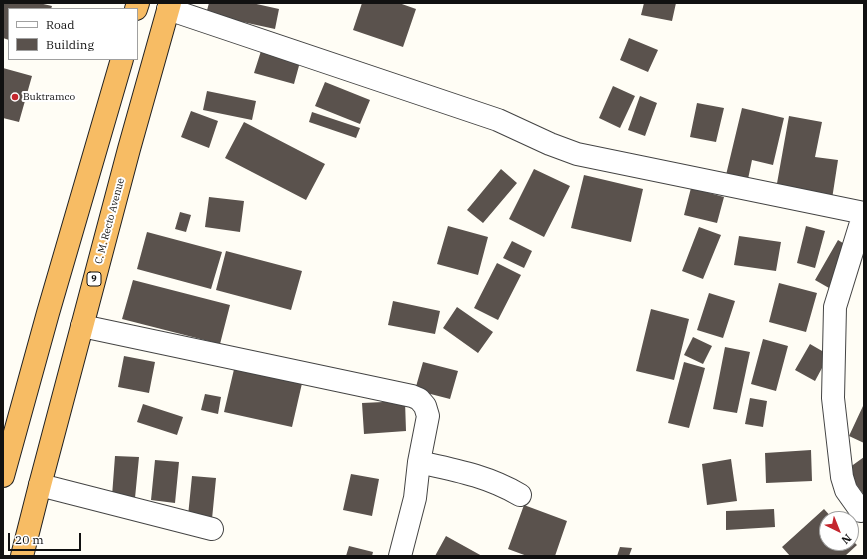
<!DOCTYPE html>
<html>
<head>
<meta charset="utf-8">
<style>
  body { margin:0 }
  #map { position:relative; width:867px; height:559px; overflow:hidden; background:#fffdf5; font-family:"IBM Plex Serif",serif }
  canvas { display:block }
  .frame { position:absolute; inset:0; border:4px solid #111; pointer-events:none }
  .legend { position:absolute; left:8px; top:8px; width:130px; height:52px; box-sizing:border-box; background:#fff; border:1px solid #a0a0a0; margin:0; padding:5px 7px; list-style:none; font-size:12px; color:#111 }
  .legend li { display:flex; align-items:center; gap:8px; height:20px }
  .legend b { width:20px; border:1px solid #a0a0a0 }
  .north { position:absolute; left:819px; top:511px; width:40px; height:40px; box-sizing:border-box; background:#fff; border:1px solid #a0a0a0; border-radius:50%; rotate:137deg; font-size:11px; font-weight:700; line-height:16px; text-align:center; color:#111 }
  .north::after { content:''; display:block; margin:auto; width:14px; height:18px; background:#c4262e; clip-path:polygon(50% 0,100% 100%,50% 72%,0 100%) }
  .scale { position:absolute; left:8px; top:533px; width:73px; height:18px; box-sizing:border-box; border:2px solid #111; border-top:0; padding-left:5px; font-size:12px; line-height:14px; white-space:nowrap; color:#111; -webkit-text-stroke:3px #fff; paint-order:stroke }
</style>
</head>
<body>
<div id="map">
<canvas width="867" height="559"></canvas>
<div class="frame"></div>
<ul class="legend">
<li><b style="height:5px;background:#fff"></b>Road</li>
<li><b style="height:11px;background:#5a524d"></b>Building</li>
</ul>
<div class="north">N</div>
<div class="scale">20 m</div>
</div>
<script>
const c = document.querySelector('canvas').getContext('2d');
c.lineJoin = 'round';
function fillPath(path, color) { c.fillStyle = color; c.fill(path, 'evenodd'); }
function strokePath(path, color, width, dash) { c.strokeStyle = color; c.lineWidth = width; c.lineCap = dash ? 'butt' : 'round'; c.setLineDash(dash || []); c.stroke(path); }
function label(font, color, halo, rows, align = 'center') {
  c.font = font + ' "IBM Plex Serif",serif'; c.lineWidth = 4; c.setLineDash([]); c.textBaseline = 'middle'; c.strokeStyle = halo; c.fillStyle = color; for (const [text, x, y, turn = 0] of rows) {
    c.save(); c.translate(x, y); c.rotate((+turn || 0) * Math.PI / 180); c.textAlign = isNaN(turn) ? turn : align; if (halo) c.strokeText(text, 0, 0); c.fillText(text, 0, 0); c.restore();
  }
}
fillPath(new Path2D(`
  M3 3H39L52 6 51 9H9V40L3 38Z
  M209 3H252L279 9 275 29 206 14Z
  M362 3H399L416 9 403 47 353 30Z
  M644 3H676L672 21 641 15Z
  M629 38 658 50 648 72 620 60Z
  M261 51 300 62 294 84 254 73Z
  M3 68 32 76 19 122 3 118Z
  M325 82 370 100 360 124 315 106Z
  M613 86 635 96 620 128 599 118Z
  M207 91 256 101 252 120 203 110Z
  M640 96 657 103 645 136 628 130Z
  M697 103 724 108 716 142 690 137Z
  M742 108 784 118 773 165 752 160 748 179 726 175Z
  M191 111 218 121 209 148 181 137Z
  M312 112 360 128 356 138 309 122Z
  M789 116 822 122 815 157 838 160 832 199 776 189Z
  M244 122 325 164 306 200 225 158Z
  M501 169 517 183 483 223 467 210Z
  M534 169 570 186 544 237 509 219Z
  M584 175 643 189 631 242 571 228Z
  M691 188 724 197 717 223 684 215Z
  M209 197 244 201 240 232 205 227Z
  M180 212 191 215 186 232 175 229Z
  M448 226 488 237 478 275 437 264Z
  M806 226 825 231 815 268 797 263Z
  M699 227 721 235 703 279 682 271Z
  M147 232 222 252 211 289 137 269Z
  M739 236 781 242 776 271 734 265Z
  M838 240 851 248 829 288 815 280Z
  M512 241 532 251 524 268 503 258Z
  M226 251 302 271 291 310 216 290Z
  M497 263 521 275 498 320 474 308Z
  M133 280 230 305 220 344 122 319Z
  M779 283 817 293 806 332 769 322Z
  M709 293 735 301 723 338 697 330Z
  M393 301 440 311 435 334 388 325Z
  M457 307 493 332 478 353 443 328Z
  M651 309 689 319 674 380 636 371Z
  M693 337 712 346 703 364 684 355Z
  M763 339 788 346 776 391 751 384Z
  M810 344 829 355 815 381 795 370Z
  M725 347 750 352 737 413 713 409Z
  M124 356 155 362 149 393 118 387Z
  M423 362 458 371 450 399 415 390Z
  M684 362 705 368 689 428 668 423Z
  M235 365 303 379 292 427 224 412Z
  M205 394 221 397 218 414 201 410Z
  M750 398 767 401 763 427 745 424Z
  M405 401 406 431 364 434 362 403Z
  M143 404 183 417 177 435 137 422Z
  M863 406 864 407V443L849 436Z
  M811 450 812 481 766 483 765 453Z
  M115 456 139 457 135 498 112 496Z
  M864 457V495L846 470Z
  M731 459 737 501 707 505 702 464Z
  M155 460 179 462 175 503 151 500Z
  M351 474 379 479 372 516 343 510Z
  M192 476 216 478 212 519 188 516Z
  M524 505 567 521 555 556H527L508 549Z
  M774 509 775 527 726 530V511Z
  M824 509 833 519H827V543H851V539L857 545 845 556H790L782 547Z
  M446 536 482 556H435Z
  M349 546 373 552 372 556H346Z
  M620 547 632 548 629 556H617Z`), '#5a524d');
const minor = new Path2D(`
  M168 9 498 120 550 144 577 154 864 213
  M82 326 412 396 419 399 425 406 428 416 419 462 415 498 400 556
  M419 462C455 470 488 476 520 495
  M40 485 212 529
  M861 511 846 490 842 477 833 398 835 307 864 213`);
const trunk = new Path2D(`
  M136 9 138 3
  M3 476 48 313 122 59
  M22 556 40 485 129 149 170 3`);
strokePath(minor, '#444', 24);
strokePath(trunk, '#222', 24);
strokePath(minor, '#fff', 22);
strokePath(trunk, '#f7bc64', 22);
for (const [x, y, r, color] of [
  [15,97,4,"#c4262e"]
]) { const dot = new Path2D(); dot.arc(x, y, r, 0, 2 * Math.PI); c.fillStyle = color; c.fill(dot); strokePath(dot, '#fff', 1.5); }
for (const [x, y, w] of [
  [94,279,14]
]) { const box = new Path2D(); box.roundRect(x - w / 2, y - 7, w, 14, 3); c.fillStyle = '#fff'; c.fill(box); strokePath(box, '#111', 1); }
label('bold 9px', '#111', null, [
  ["9",94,279]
]);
label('10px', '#111', '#fff', [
  ["Buktramco",23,97]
], 'left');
label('10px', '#111', '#fff', [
  ["C. M. Recto Avenue",110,221,-75]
]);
</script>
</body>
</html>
